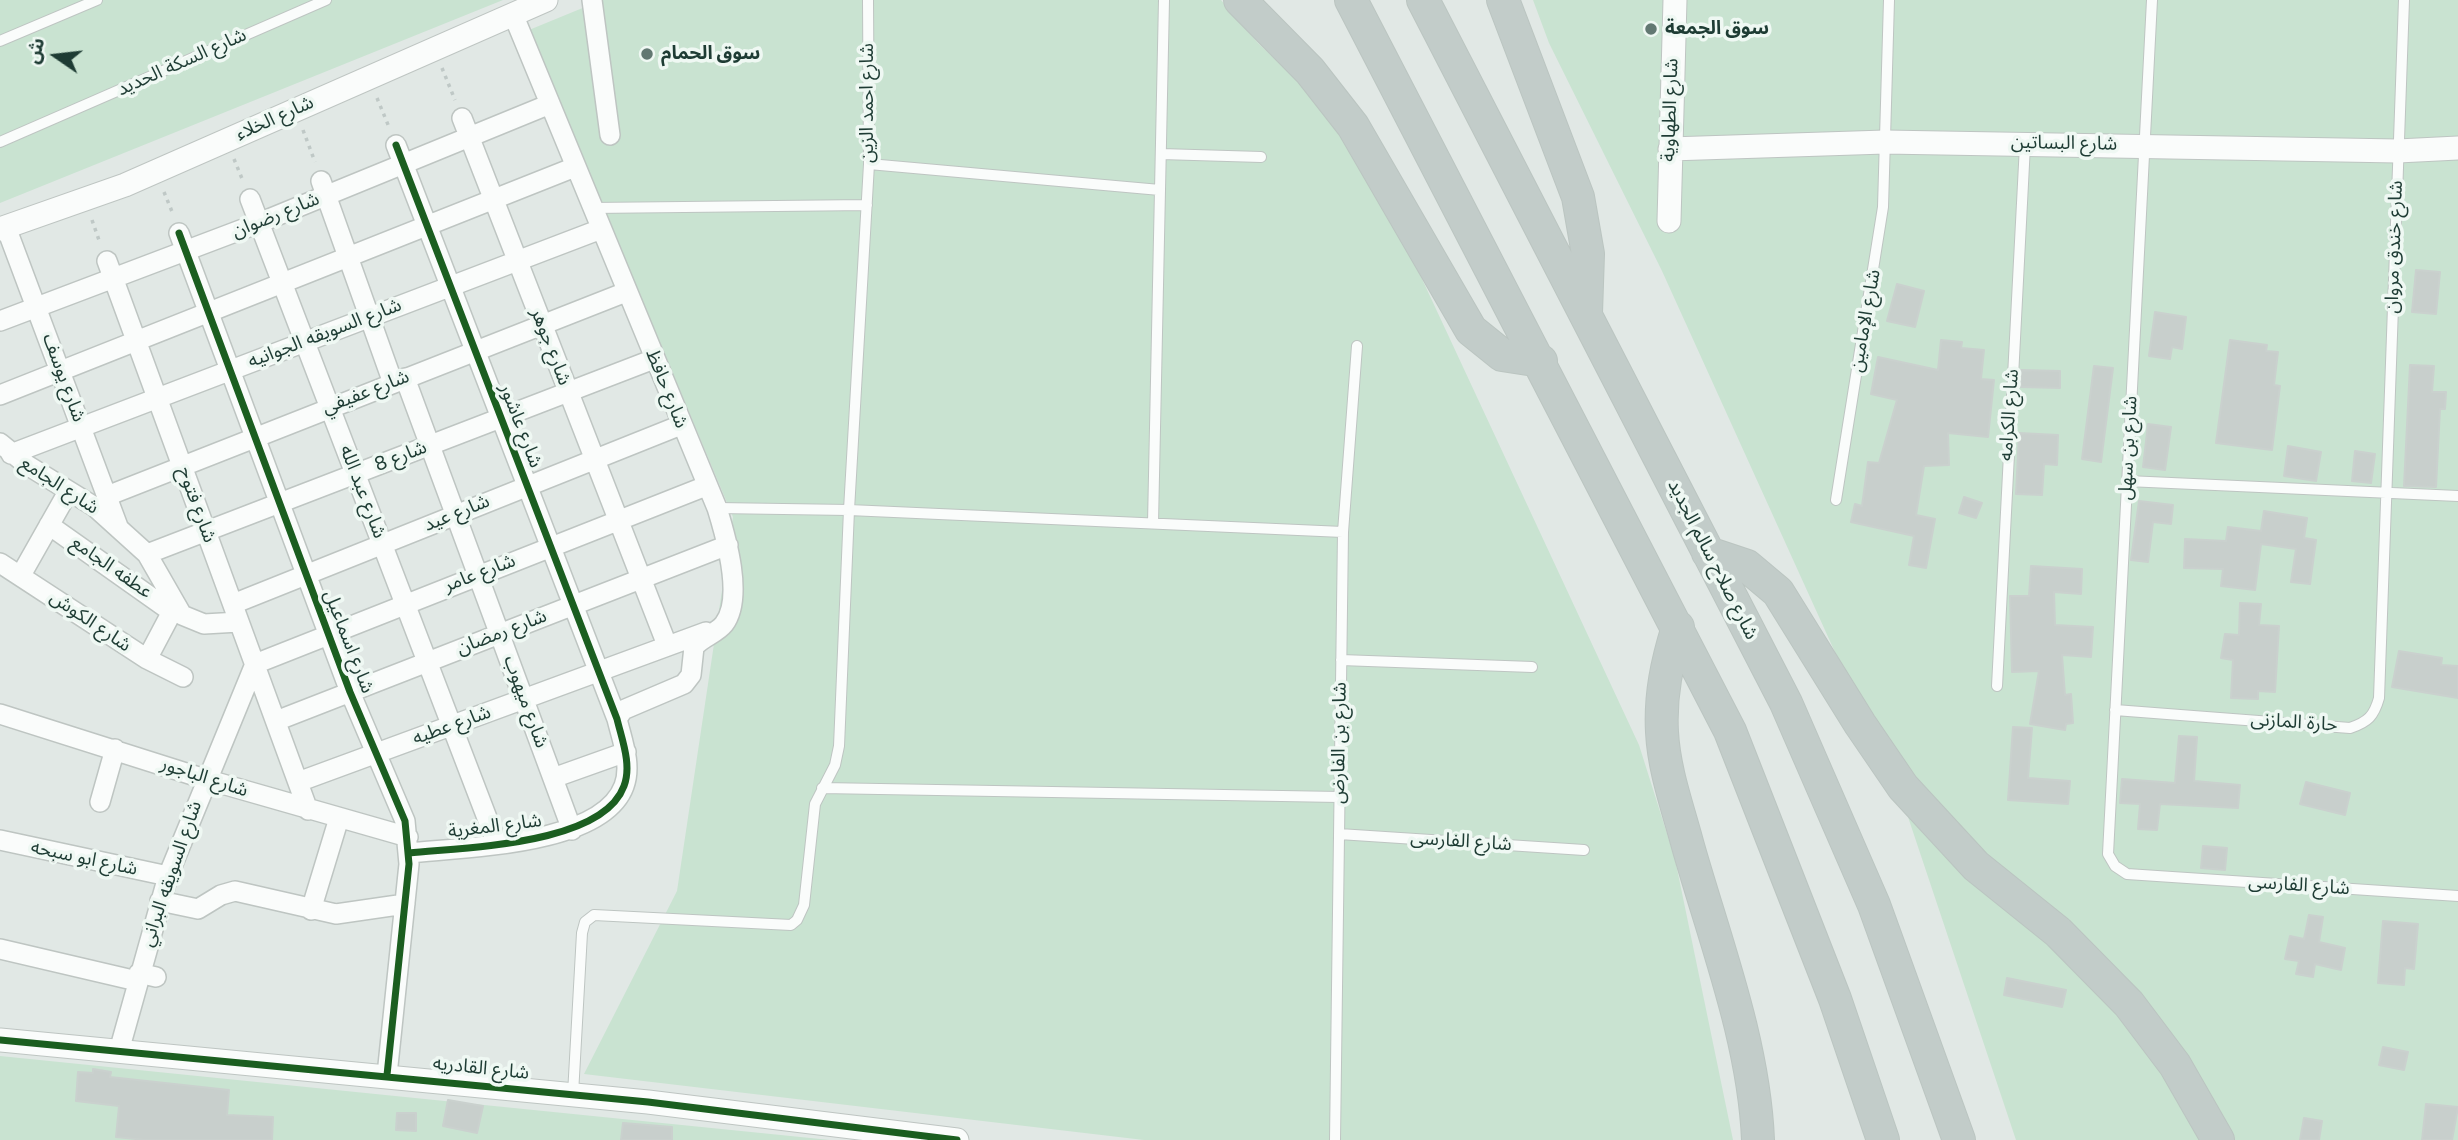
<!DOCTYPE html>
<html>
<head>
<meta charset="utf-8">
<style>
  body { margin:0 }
  #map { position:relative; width:2458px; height:1140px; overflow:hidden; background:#e1e8e5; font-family:Poppins,"Noto Sans Arabic",sans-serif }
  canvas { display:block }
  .north { position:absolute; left:21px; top:21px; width:70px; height:70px; -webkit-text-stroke:5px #eff8f3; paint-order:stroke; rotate:284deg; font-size:19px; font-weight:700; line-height:28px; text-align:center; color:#1e3c34 }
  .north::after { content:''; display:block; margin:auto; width:24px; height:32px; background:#1e3c34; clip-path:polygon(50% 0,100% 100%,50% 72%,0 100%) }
</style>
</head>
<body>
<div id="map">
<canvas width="2458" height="1140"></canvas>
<div class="north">ش</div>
</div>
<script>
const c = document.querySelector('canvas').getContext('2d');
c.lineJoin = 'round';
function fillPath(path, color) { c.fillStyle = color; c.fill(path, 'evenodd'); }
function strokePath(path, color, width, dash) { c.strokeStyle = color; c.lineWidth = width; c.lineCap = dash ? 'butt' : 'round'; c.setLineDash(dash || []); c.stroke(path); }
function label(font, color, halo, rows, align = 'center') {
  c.font = font + ' Poppins,"Noto Sans Arabic",sans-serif'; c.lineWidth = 7; c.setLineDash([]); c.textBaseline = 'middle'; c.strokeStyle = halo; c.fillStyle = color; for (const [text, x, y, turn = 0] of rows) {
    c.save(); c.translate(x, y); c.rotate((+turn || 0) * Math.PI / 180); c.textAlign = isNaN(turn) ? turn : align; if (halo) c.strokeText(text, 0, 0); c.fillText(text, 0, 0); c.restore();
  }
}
fillPath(new Path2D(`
  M0 0H503L0 203Z
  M602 0H1221L1258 43 1327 108 1395 221 1639 745 1675 859 1733 1140H1144L584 1074 677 891 733 517 529 30Z
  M1533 0H2458V1140H2016L1903 802 1662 271 1549 43Z
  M0 1056 830 1140H0Z`), '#c9e3d1');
const building = new Path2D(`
  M2416 270 2440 272 2436 314 2412 312Z
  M1897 284 1924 291 1915 327 1887 321Z
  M2155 312 2186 317 2182 349 2172 347 2170 359 2149 356Z
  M1941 340 1962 342 1961 348 1984 350 1981 379 1994 380 1988 437 1948 433 1949 465 1924 466 1916 515 1935 519 1926 568 1909 565 1914 536 1851 522 1855 504 1862 506 1868 462 1879 463 1897 400 1871 394 1878 357 1938 370Z
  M2230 340 2267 345 2266 351 2278 352 2274 385 2280 386 2272 450 2216 443Z
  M2410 365 2434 366 2432 392H2446L2445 409H2440L2436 487 2404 486Z
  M2094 366 2113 368 2101 462 2082 459Z
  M2021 370 2060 371V388L2021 387Z
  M2148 424 2171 427 2165 470 2143 467Z
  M2019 433 2058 435 2057 465 2044 464 2042 495 2016 494Z
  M2288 446 2321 452 2316 481 2284 476Z
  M2355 451 2375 454 2371 483 2352 481Z
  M1964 497 1982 503 1976 518 1959 513Z
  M2139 501 2173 505 2171 524 2153 522 2148 562 2131 560Z
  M2264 511 2307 518 2304 538 2316 540 2310 584 2291 582 2296 549 2261 544 2255 590 2221 586 2223 569 2184 568 2185 539 2226 541 2228 527 2261 531Z
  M2031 566 2082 569 2081 594 2054 592 2055 625 2093 627 2091 657 2062 655 2065 695 2071 694 2073 723 2066 724 2065 730 2030 724 2039 671 2012 672 2010 596H2029Z
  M2240 603 2261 604 2259 625 2279 626 2275 692 2258 691V699L2231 698 2233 660 2221 658 2225 634 2239 635Z
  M2399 651 2442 658 2441 665 2458 666V698L2392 687Z
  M2013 727 2032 728 2028 778 2070 781 2068 804 2008 800Z
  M2179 736 2197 737 2194 781 2240 785 2238 808 2160 804 2157 830 2138 829 2140 804 2120 803 2122 779 2175 783Z
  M2306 782 2350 793 2345 815 2300 804Z
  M2203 846 2227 848 2225 870 2201 868Z
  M2309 915 2323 917 2319 942 2345 948 2341 970 2315 964 2313 977 2296 974 2299 961 2285 959 2290 936 2304 939Z
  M2383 921 2418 924 2414 969 2405 968 2404 985 2378 983Z
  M2007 978 2066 990 2062 1007 2004 995Z
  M2383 1047 2408 1052 2404 1070 2379 1065Z
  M93 1069 111 1072 110 1077 229 1090 227 1115 273 1117 272 1140H146L116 1137 119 1106 76 1101 78 1072 93 1073Z
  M448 1100 483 1106 477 1133 443 1126Z
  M2426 1104 2458 1107 2452 1140H2422Z
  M397 1113H416V1131L396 1130Z
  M2304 1118 2322 1121 2319 1140H2300Z
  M623 1123 672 1127V1140H621Z`);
fillPath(building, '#c8cfcc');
strokePath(building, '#cad1ce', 2);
const service = new Path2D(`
  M2152 0 2108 854 2115 866 2127 874 2458 896
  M0 41 97 0
  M0 142 326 0
  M1161 154 1261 157
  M869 164 1160 190
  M592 208 867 205
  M2127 481 2458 496
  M1836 500 1883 207 1889 0
  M717 508 849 510 1343 532
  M1153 523 1164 0
  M1341 660 1532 667
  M1997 686 2025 145
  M2115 710 2350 728C2368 722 2374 716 2379 698L2404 0
  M822 788 1339 797
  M1339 834 1584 850
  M573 1094 582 933 585 922 594 915 791 925 797 920 804 905 815 804 835 765 839 746 849 510 869 164 868 0
  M1335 1140 1343 532 1357 346`);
const minor = new Path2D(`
  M592 0 610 135
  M513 14 717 508C726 537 744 598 724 624 716 634 702 637 694 647L691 675 684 684 623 710 617 719
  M462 118 667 645
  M396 145 617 719C622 740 632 765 624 786 602 846 462 847 409 853
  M321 181 393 383
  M250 199 497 844
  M6 227 119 529
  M179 233 350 692 405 821 409 864 387 1075
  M107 261 308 810
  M0 321 259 223 550 104
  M405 378 572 830
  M0 395 575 167
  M0 443 27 465 95 507 147 554 182 615 204 624 239 622
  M11 454 601 229
  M107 496 626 292
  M49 525 172 612
  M147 554 654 359
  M0 563 147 659 183 677
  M21 575 68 492
  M233 604 681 425
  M147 659 175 606
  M0 714 205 779 408 837
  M276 721 728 545
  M553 778 626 752
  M298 782 706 632
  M100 802 115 749
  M0 840 168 876
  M160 901 198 909 221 895 235 891 336 914 405 904
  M311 910 339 818
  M0 949 137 981
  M139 973 156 977
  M119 1051 168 876 255 664 706 486`);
const tertiary = new Path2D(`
  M1670 149 1885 142 2398 151 2458 148
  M1669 221 1675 0
  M0 229 125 185 546 0
  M0 1040 648 1102 957 1140`);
const trunk = new Path2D(`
  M1240 0 1310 71 1353 126 1471 330 1502 355 1541 361
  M1351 0 1730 731 1835 999 1883 1140
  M1423 0 1786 703 1874 905 1959 1140
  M1503 0 1578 197 1588 254 1586 313
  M1708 553 1747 566 1778 592 1860 724 1903 787 1976 866 2058 932 2129 1004 2175 1065 2218 1140
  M1678 627C1667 662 1660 695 1662 732 1664 771 1678 808 1688 846 1715 941 1754 1041 1758 1140`);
strokePath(service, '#bec5c2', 12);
strokePath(minor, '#bec5c2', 22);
strokePath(tertiary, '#bec5c2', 25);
strokePath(trunk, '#bbc5c1', 34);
strokePath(new Path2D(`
  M442 68 455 100
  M377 98 389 127
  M303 130 315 162
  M234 159 243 181
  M164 192 173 214
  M92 220 100 243`), '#bfc8c6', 3.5, [3.5, 5]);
strokePath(service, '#fafcfb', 10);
strokePath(minor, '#fafcfb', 19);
strokePath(tertiary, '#fafcfb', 23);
strokePath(trunk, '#c2ccc9', 32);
strokePath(new Path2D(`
  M396 145 617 719C622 740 632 765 624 786 602 846 462 847 409 853
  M179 233 350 692 405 821 409 864 387 1075
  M0 1040 648 1102 957 1140`), '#1b5e20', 7);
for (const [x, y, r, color] of [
  [1651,29,7,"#627872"],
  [647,54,7,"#627872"]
]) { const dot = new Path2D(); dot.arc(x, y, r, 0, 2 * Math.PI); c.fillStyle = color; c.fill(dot); strokePath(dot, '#eff8f3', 2.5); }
label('bold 19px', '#1e3c34', '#eff8f3', [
  ["سوق الجمعة",1665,29],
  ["سوق الحمام",661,54]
], 'left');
label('19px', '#1e3c34', '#eff8f3', [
  ["شارع السكة الحديد",182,63,-24],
  ["شارع احمد الزين",868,103,-90],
  ["شارع الطهاوية",1671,110,-88],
  ["شارع الخلاء",275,119,-24],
  ["شارع البساتين",2064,144,1],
  ["شارع رضوان",276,216,-22],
  ["شارع خندق مروان",2395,247,-88],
  ["شارع الإمامين",1866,321,-80],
  ["شارع السويقه الجوانيه",325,334,-21],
  ["شارع جوهر",550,347,69],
  ["شارع يوسف",63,378,70],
  ["شارع حافظ",666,389,68],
  ["شارع عفيفي",366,393,-21],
  ["شارع الكرامه",2010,415,-86],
  ["شارع عاشور",520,426,69],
  ["شارع بن سهل",2129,448,-87],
  ["شارع 8",401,457,-21],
  ["شارع الجامع",59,486,33],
  ["شارع عبد الله",362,492,69],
  ["شارع فتوح",196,505,70],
  ["شارع عيد",457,514,-22],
  ["شارع صلاح سالم الجديد",1712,560,63],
  ["عطفه الجامع",111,568,35],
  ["شارع عامر",480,574,-21],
  ["شارع الكوش",90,622,34],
  ["شارع رمضان",502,633,-21],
  ["شارع اسماعيل",348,642,69],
  ["شارع ميهوب",525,702,70],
  ["حارة المازنى",2294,723,4],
  ["شارع عطيه",452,726,-20],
  ["شارع بن الفارض",1340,743,-89],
  ["شارع الباجور",204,778,18],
  ["شارع المغرية",495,827,-7],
  ["شارع الفارسى",1461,842,4],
  ["شارع ابو سبحه",84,859,12],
  ["شارع السويقه البراني",172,874,-71],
  ["شارع الفارسى",2299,886,4],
  ["شارع القادريه",481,1069,6]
]);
</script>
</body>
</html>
